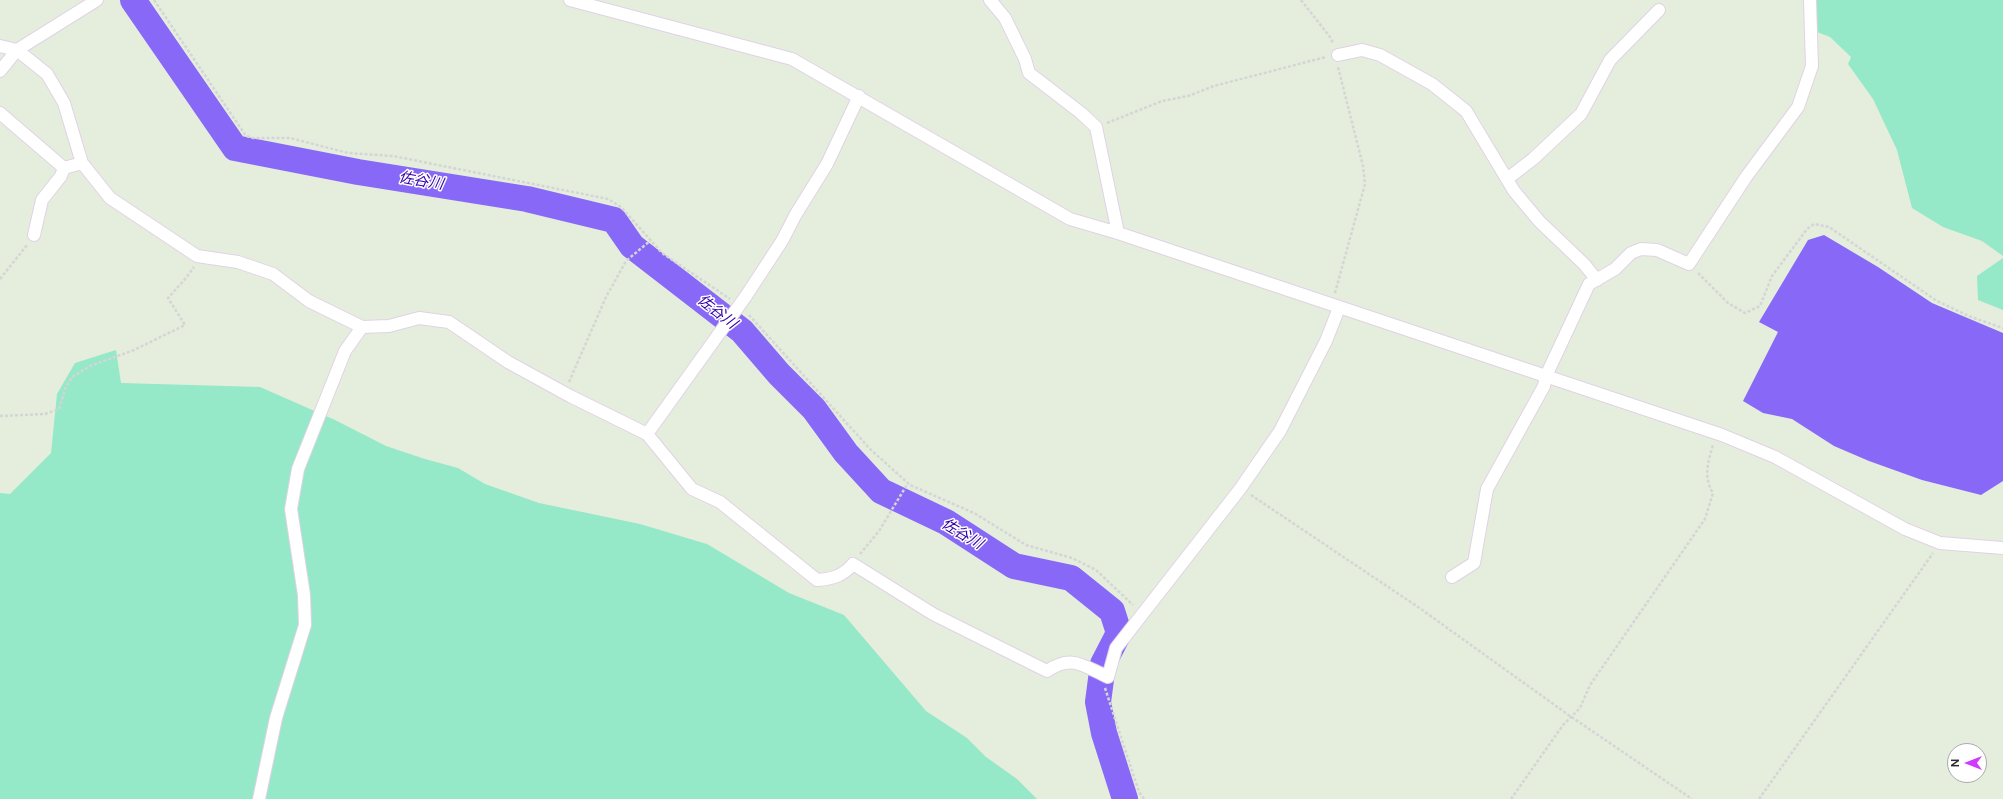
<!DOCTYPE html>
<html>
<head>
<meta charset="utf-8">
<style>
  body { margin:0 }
  #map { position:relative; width:2003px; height:799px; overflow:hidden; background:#e5eedd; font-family:Figtree,sans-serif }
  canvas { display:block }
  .north { position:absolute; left:1947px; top:743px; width:40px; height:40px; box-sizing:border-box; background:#fff; border:1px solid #aaa; border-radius:50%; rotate:270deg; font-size:11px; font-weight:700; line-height:16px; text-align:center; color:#2b2b2b }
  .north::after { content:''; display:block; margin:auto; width:14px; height:18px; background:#d139ff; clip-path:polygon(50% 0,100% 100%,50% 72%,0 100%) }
</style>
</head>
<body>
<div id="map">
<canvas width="2003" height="799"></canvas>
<div class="north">N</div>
</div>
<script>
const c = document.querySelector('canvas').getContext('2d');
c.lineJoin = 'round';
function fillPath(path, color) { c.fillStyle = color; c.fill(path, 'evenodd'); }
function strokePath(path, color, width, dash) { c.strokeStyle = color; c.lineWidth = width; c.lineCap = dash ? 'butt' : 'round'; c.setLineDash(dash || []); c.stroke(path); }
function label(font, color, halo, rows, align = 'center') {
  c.font = font + ' Figtree,"Noto Sans JP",sans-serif'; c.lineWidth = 3; c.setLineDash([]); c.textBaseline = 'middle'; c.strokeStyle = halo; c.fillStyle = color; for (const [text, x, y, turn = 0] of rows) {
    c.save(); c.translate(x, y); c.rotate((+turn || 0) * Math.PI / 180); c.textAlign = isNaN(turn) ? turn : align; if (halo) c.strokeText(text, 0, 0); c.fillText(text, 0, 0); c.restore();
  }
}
fillPath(new Path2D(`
  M1811 0H2003V256L1982 241 1943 227 1912 208 1897 150 1873 99 1848 64 1851 57 1830 37 1817 32Z
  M2003 258V310L1978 300 1977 276Z
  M116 350 121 383 260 387 335 420 386 446 425 459 458 468 485 484 539 503 640 524 707 544 789 593 844 615 926 711 967 738 986 757 1017 779 1037 799H0V493L10 494 51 453 57 394 75 363Z`), '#95e8c8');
fillPath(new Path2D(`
  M1824 235 1878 267 1932 303 2003 333V481L1981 495 1922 480 1869 461 1834 446 1792 419 1763 413 1743 401 1778 332 1759 322 1808 240Z`), '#8869f7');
strokePath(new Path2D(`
  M133 0 235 148 358 172 527 199 614 220 632 246 742 331 779 374 814 409 846 453 881 491 946 522 1014 566 1071 578 1112 611 1119 633 1103 664 1098 702 1104 733 1125 799`), '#8869f7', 26);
const minor = new Path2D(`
  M97 0 17 50 47 74 64 103 82 163 110 198 197 256 238 262 273 274 309 301 362 327 389 326 419 318 449 322 508 362 570 396 647 434 692 489 720 502 817 580C832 579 843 576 853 564L933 614 1047 671C1072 654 1083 666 1108 677L1116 648 1240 489 1280 431 1326 341 1339 308
  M570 0 792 59 1070 219 1118 233 1722 435 1775 457 1905 529 1940 543 2003 548
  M990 0 1005 18 1025 59 1029 73 1081 113 1096 127 1118 233
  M0 46 17 50 0 71
  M1338 55 1362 50 1380 55 1432 84 1466 111 1514 191 1539 221 1584 264 1597 280
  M0 113 64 168 82 163
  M1507 179 1533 159 1581 114 1610 60 1659 10
  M34 235 42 200 61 176 64 168
  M647 434 746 296 782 241 796 214 827 164 859 96
  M1452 577 1474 563 1487 489 1544 386 1546 376 1589 284 1615 269 1631 253 1641 249 1657 250 1689 264 1746 177 1798 107 1812 66 1810 0
  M259 799 276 718 305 625 304 595 291 509 298 469 345 351 362 327`);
strokePath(minor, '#e0d2e5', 14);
strokePath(new Path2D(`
  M154 0 246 136 253 138H290L348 153 393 156 608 199 621 207 662 253 730 299
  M1301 0 1330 37 1333 43
  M1107 123 1162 101 1188 96 1214 86 1326 57
  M1698 273 1728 303 1745 313 1760 306 1772 276 1807 229 1814 224 1829 227 1937 301 1971 317 2003 328
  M0 279 27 245
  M1335 293 1365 184 1363 166 1338 67
  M749 315 870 449 910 485 974 513 1026 545 1072 558 1096 570 1133 605
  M569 382 606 297 626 261 651 240
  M0 416 45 414 59 409 65 389 72 377 90 366 134 350 185 325 168 298 186 278 194 267
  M1251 495 1418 607 1570 716 1692 799
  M860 554 879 531 908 483
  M1105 688 1139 792 1144 799
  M1511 799 1563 725 1580 708 1590 685 1705 519 1713 493C1703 477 1708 462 1713 445
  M1759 799 1933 553`), '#d5d5d5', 2.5, [3, 2]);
strokePath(minor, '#fff', 12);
label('italic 15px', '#3504a7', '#fff', [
  ["佐谷川",421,181,10],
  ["佐谷川",717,312,38],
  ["佐谷川",962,534,31]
]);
</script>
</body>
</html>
